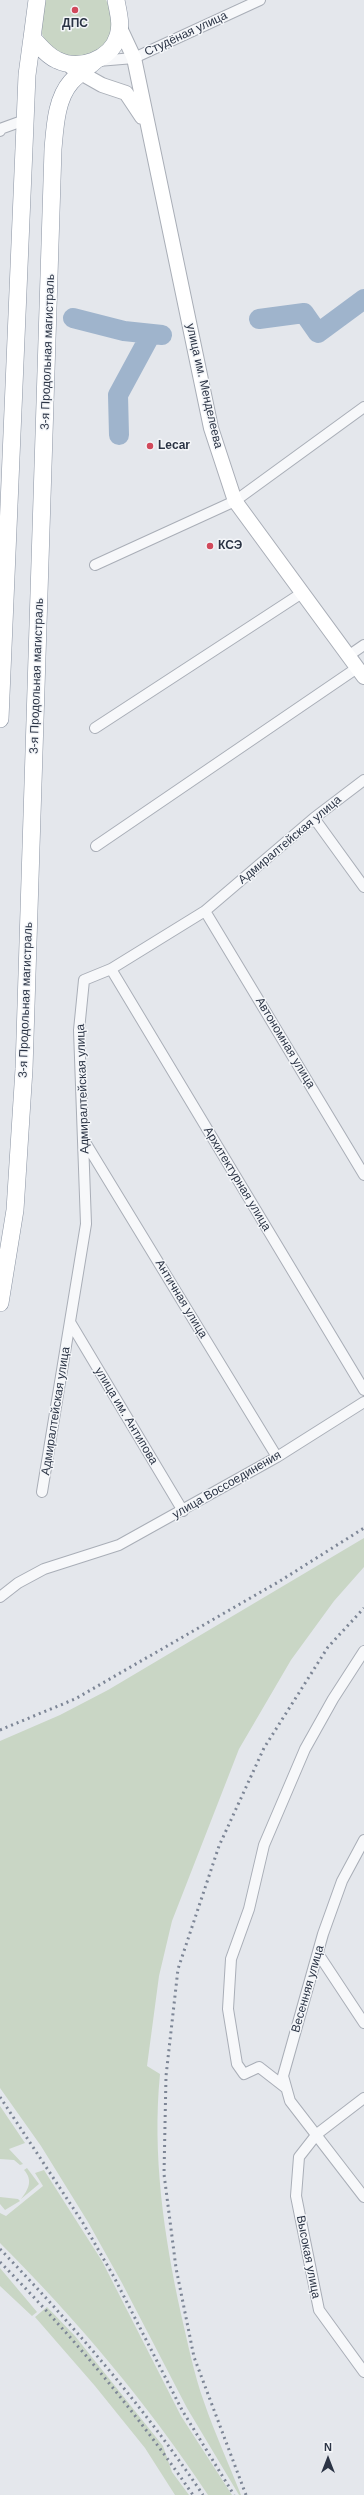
<!DOCTYPE html>
<html>
<head>
<meta charset="utf-8">
<style>
  body { margin:0 }
  #map { position:relative; width:364px; height:2495px; overflow:hidden; background:#e4e7ec; font-family:Arial,sans-serif }
  canvas { display:block }
  .north { position:absolute; left:308px; top:2439px; width:40px; height:40px; -webkit-text-stroke:3px #f4f6f9; paint-order:stroke; rotate:0deg; font-size:11px; font-weight:700; line-height:16px; text-align:center; color:#2b3445 }
  .north::after { content:''; display:block; margin:auto; width:14px; height:18px; background:#2b3445; clip-path:polygon(50% 0,100% 100%,50% 72%,0 100%) }
</style>
</head>
<body>
<div id="map">
<canvas width="364" height="2495"></canvas>
<div class="north">N</div>
</div>
<script>
const c = document.querySelector('canvas').getContext('2d');
c.lineJoin = 'round';
function fillPath(path, color) { c.fillStyle = color; c.fill(path, 'evenodd'); }
function strokePath(path, color, width, dash) { c.strokeStyle = color; c.lineWidth = width; c.lineCap = dash ? 'butt' : 'round'; c.setLineDash(dash || []); c.stroke(path); }
function label(font, color, halo, rows, align = 'center') {
  c.font = font + ' Arial,sans-serif'; c.lineWidth = 3; c.setLineDash([]); c.textBaseline = 'middle'; c.strokeStyle = halo; c.fillStyle = color; for (const [text, x, y, turn = 0] of rows) {
    c.save(); c.translate(x, y); c.rotate((+turn || 0) * Math.PI / 180); c.textAlign = isNaN(turn) ? turn : align; if (halo) c.strokeText(text, 0, 0); c.fillText(text, 0, 0); c.restore();
  }
}
fillPath(new Path2D(`
  M46 0H106C109 6 113 14 113 20 118 75 16 67 46 0Z
  M364 1538V1567L334 1601 291 1660 239 1749 172 1921 159 1976 147 2066 160 2074C152 2155 164 2236 181 2314 188 2344 194 2374 204 2402 215 2434 229 2464 241 2495H239L187 2408 122 2283 88 2222 41 2146 0 2088V1741L60 1715 108 1690Z
  M0 2106 25 2143 9 2149 23 2164 20 2165 14 2160 0 2159Z
  M27 2168 39 2184 21 2199C29 2189 33 2180 24 2170Z
  M44 2170 102 2261 181 2416 232 2495H208C148 2404 77 2320 0 2243V2213L6 2216 43 2186 35 2173Z
  M0 2197 18 2199 20 2201 5 2210 0 2204Z
  M0 2268 37 2312 32 2316 0 2286Z
  M47 2307 75 2336 163 2446 172 2472 189 2495H175L145 2448 95 2386 35 2317Z`), '#c9d6c5');
strokePath(new Path2D(`
  M73 318 124 331 162 335
  M259 319 304 313 318 333 364 299
  M119 435 118 395 151 334`), '#9fb4cc', 20);
const minor = new Path2D(`
  M98 61 134 58 260 0
  M0 131V129L25 120
  M95 565 235 501 364 407
  M348 656 364 645
  M95 728 302 593
  M314 818 364 887
  M96 846 357 668
  M205 911 364 1175
  M111 969 364 1390
  M85 1142 277 1457
  M70 1322 183 1511
  M42 1492 86 1224 79 1030 84 980 111 969 205 911 314 818 364 780
  M0 1597 18 1583 44 1569 119 1545 277 1457 364 1402
  M364 1840 342 1881 323 1934 283 2076 290 2101 364 2197
  M319 1955 364 2023
  M286 2088 259 2067 244 2074 237 2064 228 2009 231 1959 249 1909 264 1845 305 1749 333 1699 364 1651
  M364 2098 317 2134 299 2157 296 2196 319 2310 364 2372`);
const secondary = new Path2D(`
  M120 28 134 58 211 428 235 501 364 677
  M72 68 102 85 126 93 142 117`);
const trunk = new Path2D(`
  M37 0 32 38C39 45 47 56 57 60 79 71 111 60 118 36 122 24 118 12 116 0
  M0 719 24 148 27 75 32 38
  M0 1303 15 1210 24 1069 53 149C55 127 56 99 71 82 78 74 87 68 95 61`);
strokePath(minor, '#a9aeb7', 12);
strokePath(secondary, '#a9aeb7', 16);
strokePath(trunk, '#8b94a3', 18);
strokePath(minor, '#f7f8fa', 10);
strokePath(secondary, '#fff', 14);
strokePath(trunk, '#fff', 17);
strokePath(new Path2D(`
  M0 1730 75 1699 280 1581 364 1528
  M0 2097 83 2223 114 2277 182 2410 234 2495
  M0 2249C74 2326 144 2407 203 2495
  M0 2262C70 2333 137 2413 193 2495
  M246 2495 194 2357 176 2268 164 2174 166 2076 178 1969 219 1846 264 1748 328 1647 364 1608`), '#7d8696', 3, [2, 4]);
for (const [x, y, r, color] of [
  [75,10,4,"#d1495b"],
  [150,446,4,"#d1495b"],
  [210,546,4,"#d1495b"]
]) { const dot = new Path2D(); dot.arc(x, y, r, 0, 2 * Math.PI); c.fillStyle = color; c.fill(dot); strokePath(dot, '#f4f6f9', 1.5); }
label('bold 12px', '#2b3445', '#f4f6f9', [
  ["ДПС",75,24,"center"],
  ["Lecar",158,446],
  ["КСЭ",218,546]
], 'left');
label('12px', '#2b3445', '#f4f6f9', [
  ["Студёная улица",186,34,-25],
  ["3-я Продольная магистраль",48,352,-88],
  ["улица им. Менделеева",204,386,77],
  ["3-я Продольная магистраль",37,676,-88],
  ["Адмиралтейская улица",290,840,-40],
  ["3-я Продольная магистраль",26,1000,-88],
  ["Автономная улица",285,1043,59],
  ["Адмиралтейская улица",83,1089,-92],
  ["Архитектурная улица",237,1179,59],
  ["Античная улица",181,1299,59],
  ["Адмиралтейская улица",56,1411,-81],
  ["улица им. Антипова",126,1416,59],
  ["улица Воссоединения",227,1485,-30],
  ["Весенняя улица",308,1989,-74],
  ["Высокая улица",308,2257,79]
]);
</script>
</body>
</html>
